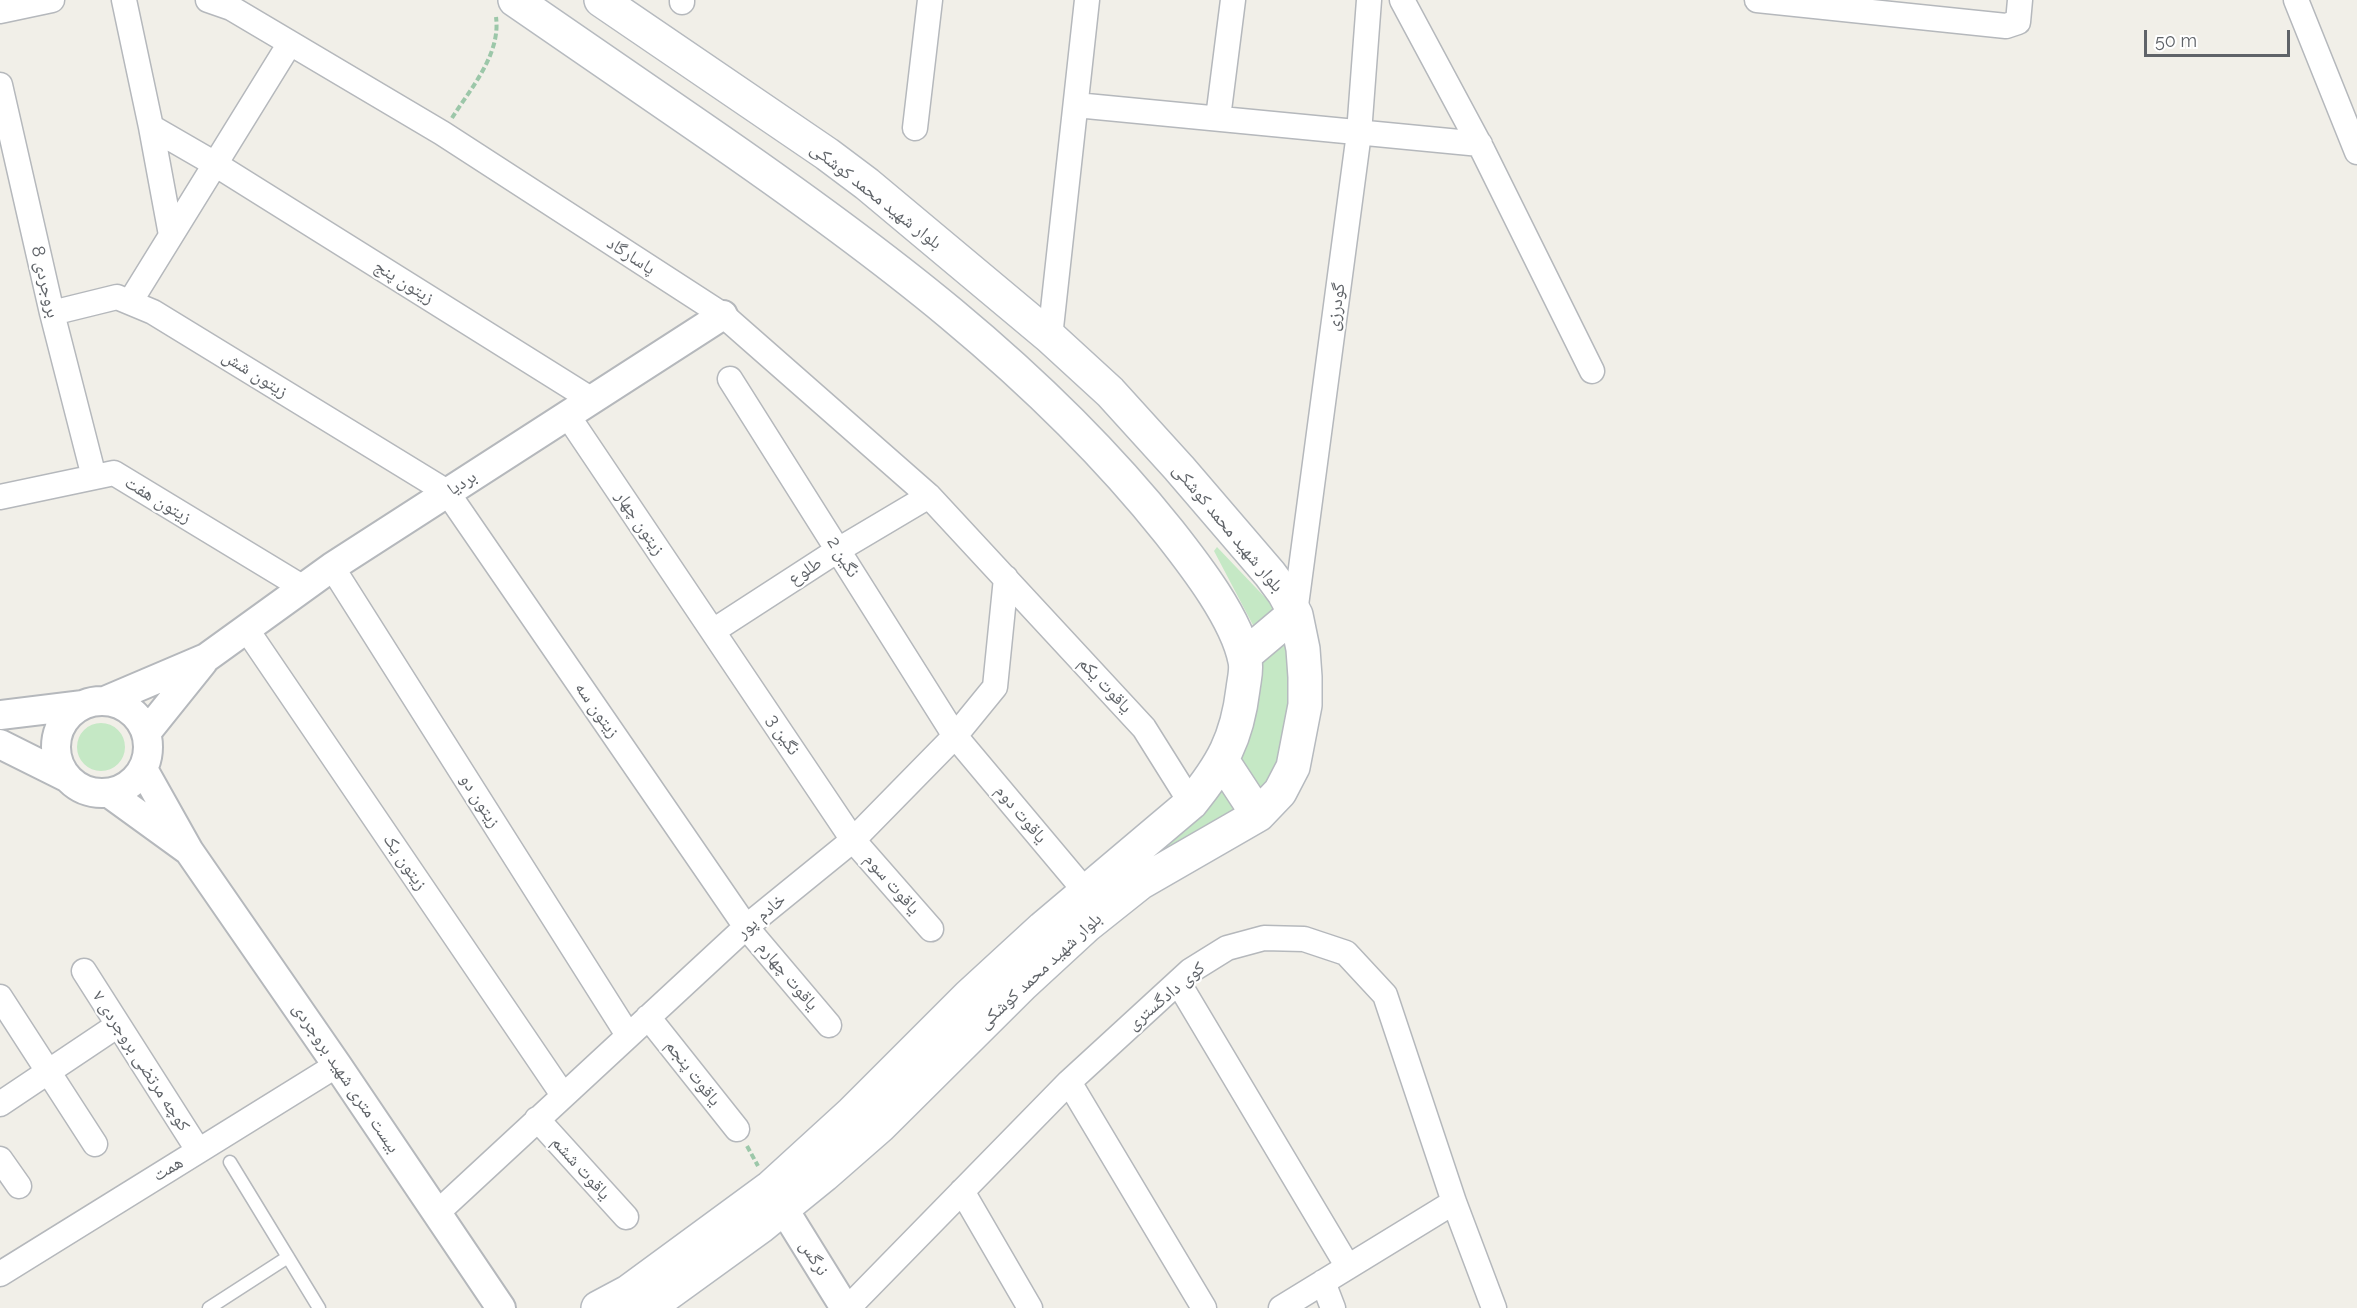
<!DOCTYPE html>
<html>
<head>
<meta charset="utf-8">
<style>
  body { margin:0 }
  #map { position:relative; width:2357px; height:1308px; overflow:hidden; background:#f1efe8; font-family:Raleway,sans-serif }
  canvas { display:block }
  .scale { position:absolute; left:2144px; top:30px; width:146px; height:27px; box-sizing:border-box; border:3px solid #5f6368; border-top:0; padding-left:8px; font-size:18px; line-height:21px; white-space:nowrap; color:#5f6368; -webkit-text-stroke:4px #fff; paint-order:stroke }
</style>
</head>
<body>
<div id="map">
<canvas width="2357" height="1308"></canvas>
<div class="scale">50 m</div>
</div>
<script>
const c = document.querySelector('canvas').getContext('2d');
c.lineJoin = 'round';
function fillPath(path, color) { c.fillStyle = color; c.fill(path, 'evenodd'); }
function strokePath(path, color, width, dash) { c.strokeStyle = color; c.lineWidth = width; c.lineCap = dash ? 'butt' : 'round'; c.setLineDash(dash || []); c.stroke(path); }
function label(font, color, halo, rows, align = 'center') {
  c.font = font + ' Raleway,"Noto Naskh Arabic",sans-serif'; c.lineWidth = 4.5; c.setLineDash([]); c.textBaseline = 'middle'; c.strokeStyle = halo; c.fillStyle = color; for (const [text, x, y, turn = 0] of rows) {
    c.save(); c.translate(x, y); c.rotate((+turn || 0) * Math.PI / 180); c.textAlign = isNaN(turn) ? turn : align; if (halo) c.strokeText(text, 0, 0); c.fillText(text, 0, 0); c.restore();
  }
}
fillPath(new Path2D(`
  M1217 547 1278 611 1255 629 1214 551Z
  M1291 632 1295 653 1286 758 1259 802 1231 763 1256 664Z
  M77 747a24 24 0 1 1 48 0a24 24 0 1 1-48 0Z
  M1221 782 1238 808 1157 855Z`), '#c5e8c5');
const service = new Path2D(`
  M230 1162 319 1308
  M209 1308 288 1257`);
const minor = new Path2D(`
  M124 0 151 127 171 235
  M208 0 231 8 442 133 723 315 929 496 1144 728 1191 803
  M1402 0 1483 151 1592 371
  M1757 0 2006 26 2018 22 2020 0
  M2296 0 2357 152
  M682 2V0
  M0 11 52 0
  M0 85 52 313 94 477
  M1076 105 1480 144
  M1218 118 1233 0
  M151 127 215 164 592 400
  M915 128 930 0
  M130 302 290 43
  M52 313 117 297 153 312 447 492 746 927 829 1025
  M1050 337 1087 0
  M730 379 955 736 1086 892
  M568 416 853 840 931 929
  M0 497 114 473 302 587
  M332 567 628 1035
  M1295 613 1359 133 1369 0
  M247 630 563 1095
  M713 631 838 550 929 496
  M84 971 198 1150
  M1178 982 1348 1267
  M0 997 95 1144
  M648 1017 737 1129
  M1069 1082 1204 1308
  M0 1104 118 1025
  M537 1119 626 1217
  M0 1159 19 1186
  M962 1191 1030 1308
  M438 1212 746 927 853 840 955 736 995 687 1006 578
  M0 1274 337 1065
  M1323 1282 1333 1308
  M848 1308 1069 1082 1190 971 1227 948 1264 938 1304 939 1346 953 1385 995 1454 1202 1494 1308
  M1281 1308 1454 1202`);
const tertiary = new Path2D(`
  M105 701 206 658 332 567 723 315
  M56 747a46 46 0 1 1 92 0a46 46 0 1 1-92 0Z
  M0 715 83 705
  M146 733 203 662
  M0 744 68 778
  M109 793 189 851 143 769
  M189 851 337 1065 501 1308
  M783 1208 845 1308`);
const secondary = new Path2D(`
  M515 0C577 42 639 85 701 128 871 245 1040 370 1169 532 1195 565 1237 619 1245 661 1247 670 1244 680 1243 689 1237 739 1222 765 1191 803L1043 928 969 996 852 1113 771 1187 628 1292 598 1308
  M601 0 827 154 867 184 1050 337 1110 392 1179 468 1270 574 1284 593 1296 615 1303 649 1305 677V705L1293 767 1280 792 1258 815 1140 883 1086 926 1023 984 880 1126 824 1175 760 1227 648 1308
  M1244 656 1295 613
  M1222 760 1258 815`);
strokePath(service, '#b5b8bc', 15);
strokePath(minor, '#b5b8bc', 27);
strokePath(tertiary, '#b5b8bc', 32);
strokePath(secondary, '#b6babf', 36);
strokePath(new Path2D(`
  M452 118C471 88 501 54 496 17
  M747 1146 758 1166`), '#9cc7a9', 4, [6, 3]);
strokePath(service, '#fff', 12);
strokePath(minor, '#fff', 24);
strokePath(tertiary, '#fff', 28);
strokePath(secondary, '#fff', 33);
label('18px', '#5f6368', '#fff', [
  ["بلوار شهید محمد کوشکی",876,196,38],
  ["پاسارگاد",631,256,33],
  ["بروجردی 8",45,282,77],
  ["زیتون پنج",404,282,32],
  ["گودرزی",1336,307,-82],
  ["زیتون شش",255,374,32],
  ["بردیا",462,483,-32],
  ["زیتون هفت",158,500,31],
  ["زیتون چهار",640,523,56],
  ["بلوار شهید محمد کوشکی",1228,528,50],
  ["نگین 2",843,557,58],
  ["طلوع",805,571,-33],
  ["یاقوت یکم",1105,685,47],
  ["زیتون سه",597,710,55],
  ["نگین 3",783,735,56],
  ["زیتون دو",480,801,58],
  ["یاقوت دوم",1021,814,50],
  ["زیتون یک",405,862,56],
  ["یاقوت سوم",892,884,49],
  ["خادم پور",761,916,-41],
  ["بلوار شهید محمد کوشکی",1040,971,-43],
  ["یاقوت چهارم",788,976,50],
  ["کوی دادگستری",1166,996,-40],
  ["کوچه مرتضی بروجردی ۷",141,1061,57],
  ["یاقوت پنجم",693,1073,52],
  ["بیست متری شهید بروجردی",346,1078,56],
  ["یاقوت ششم",581,1168,48],
  ["همت",168,1169,-32],
  ["نرگس",814,1258,58]
]);
</script>
</body>
</html>
